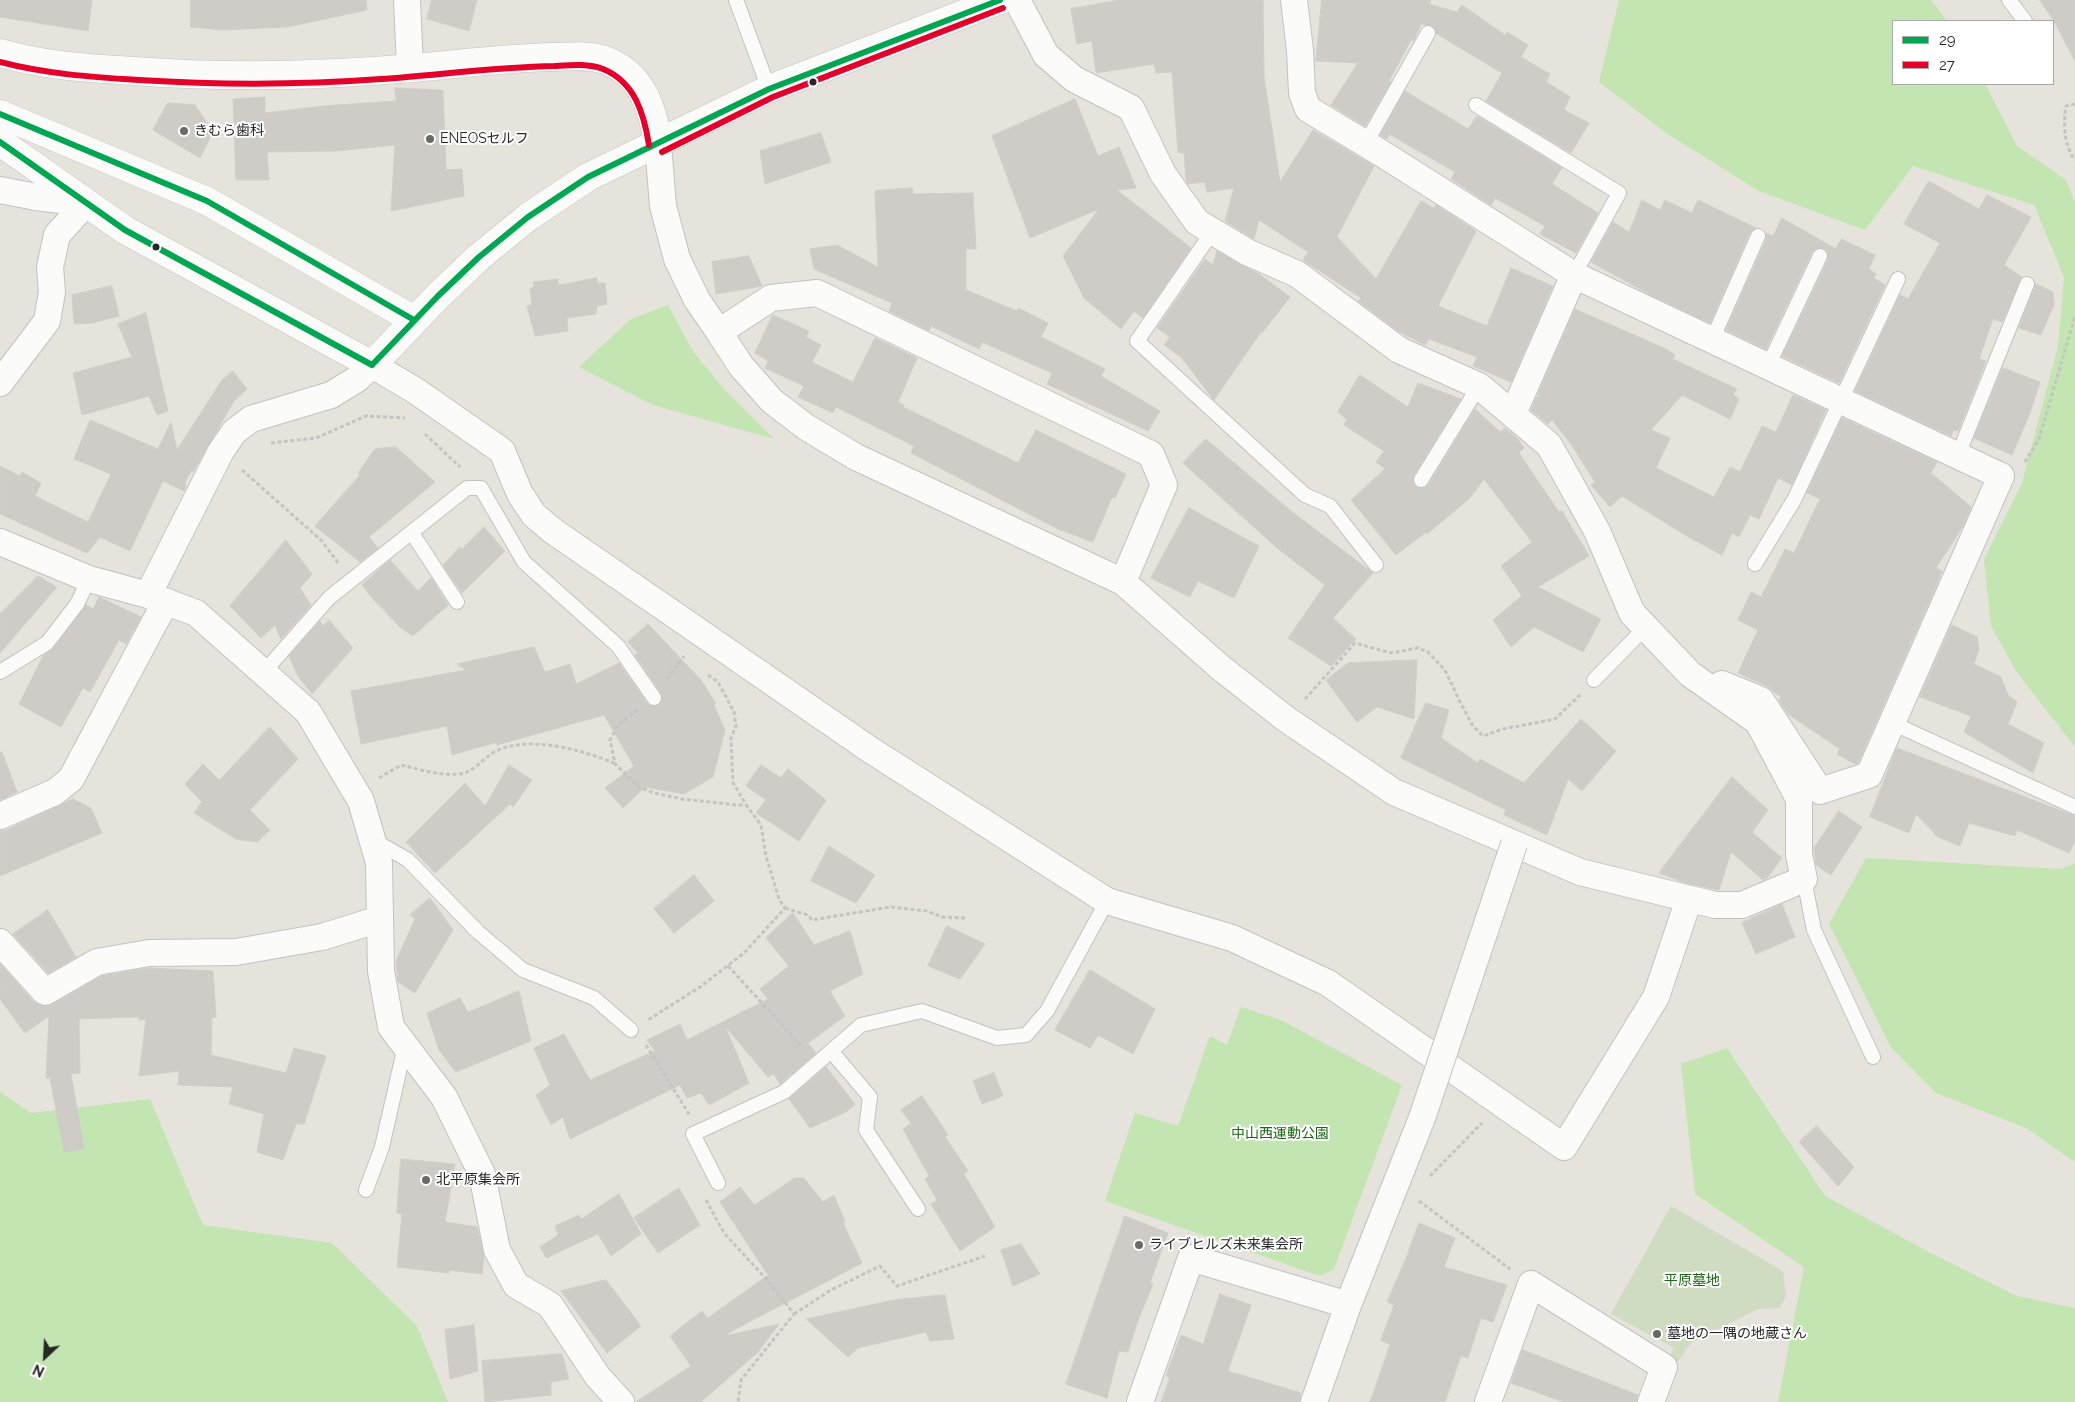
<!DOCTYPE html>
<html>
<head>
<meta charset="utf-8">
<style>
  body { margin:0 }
  #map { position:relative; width:2075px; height:1402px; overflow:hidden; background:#e6e3dc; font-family:Raleway,sans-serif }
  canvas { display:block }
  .legend { position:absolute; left:1892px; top:20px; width:162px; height:65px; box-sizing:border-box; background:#fff; border:1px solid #a9a9a9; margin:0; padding:6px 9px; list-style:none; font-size:15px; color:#272727 }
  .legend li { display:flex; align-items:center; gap:10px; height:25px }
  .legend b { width:25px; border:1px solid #a9a9a9 }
  .north { position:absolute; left:20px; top:1332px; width:50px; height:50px; -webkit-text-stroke:4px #fff; paint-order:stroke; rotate:205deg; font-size:14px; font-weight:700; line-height:20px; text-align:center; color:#272727 }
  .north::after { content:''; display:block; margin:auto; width:18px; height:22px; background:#272727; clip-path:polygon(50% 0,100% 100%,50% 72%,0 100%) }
</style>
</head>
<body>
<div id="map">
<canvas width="2075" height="1402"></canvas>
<ul class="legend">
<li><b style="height:6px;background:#00a651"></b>29</li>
<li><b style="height:6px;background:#e4002b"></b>27</li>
</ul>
<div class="north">N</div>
</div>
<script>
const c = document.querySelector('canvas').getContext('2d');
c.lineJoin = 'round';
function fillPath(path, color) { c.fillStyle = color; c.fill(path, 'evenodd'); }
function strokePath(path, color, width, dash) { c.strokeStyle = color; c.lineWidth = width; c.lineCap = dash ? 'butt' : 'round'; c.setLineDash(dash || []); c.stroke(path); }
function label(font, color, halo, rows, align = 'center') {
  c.font = font + ' Raleway,"Noto Sans JP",sans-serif'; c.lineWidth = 4; c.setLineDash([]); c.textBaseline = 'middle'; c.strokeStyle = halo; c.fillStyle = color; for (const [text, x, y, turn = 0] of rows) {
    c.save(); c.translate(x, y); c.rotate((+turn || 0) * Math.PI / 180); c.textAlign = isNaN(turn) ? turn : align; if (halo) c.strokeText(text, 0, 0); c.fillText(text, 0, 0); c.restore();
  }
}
fillPath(new Path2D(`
  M1619 0H1931L1947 21H1894V84H1985L2017 146 2066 180 2075 203V747L2016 671 1991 626 1984 559 2022 483 2058 346 2064 277 2034 205 1913 166 1865 230 1759 191 1666 133 1599 82Z
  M668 305 694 353 723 388 774 439 653 405 579 367 631 319Z
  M1866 858 2061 869 2075 863V1162L2026 1128 1936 1093 1890 1046 1829 924Z
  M1241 1007 1281 1020 1402 1085 1334 1269 1320 1276 1105 1201 1135 1113 1178 1126 1210 1036 1227 1045Z
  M1727 1048 1825 1196 1931 1253 2017 1296 2075 1308V1402H1778L1804 1267 1695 1194 1681 1064Z
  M0 1092 31 1113 150 1099 203 1225 332 1243 417 1326 448 1402H0Z`), '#c2e5b1');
fillPath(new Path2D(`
  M1671 1206 1783 1271 1786 1296 1780 1308 1758 1309 1691 1343 1676 1364 1668 1360 1674 1348 1611 1314Z`), '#cfdcc2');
const building = new Path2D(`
  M0 0H92L88 31 0 17Z
  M191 0H366L367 10 287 27 222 30 191 27Z
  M432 0H477L469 31 427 19Z
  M1120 0H1263L1264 77 1280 182 1313 130 1374 166 1337 237 1376 279 1421 201 1434 208 1436 205 1476 231 1438 306 1487 326 1511 268 1553 286 1511 382 1473 366 1477 357 1429 339 1425 345 1398 331 1358 301 1361 298 1303 260 1308 252 1259 220 1254 239 1225 221 1234 188 1207 192 1205 182 1188 184 1186 180 1184 153 1178 152 1172 72 1156 73 1154 64 1096 73 1092 41 1077 44 1071 9Z
  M1322 0H1431L1429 4 1457 12 1462 5 1505 35 1507 32 1528 45 1521 57 1550 74 1546 82 1570 97 1564 110 1589 123 1571 153 1486 101 1502 73 1437 34 1433 26 1421 24 1414 40 1413 41 1411 40 1389 81 1391 82 1365 126 1331 105 1358 63 1316 61Z
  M2040 0H2075V61L2054 21Z
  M395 88 443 90 446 170 462 169 464 196 391 211 395 145 336 151 267 152 269 180H236L233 99 265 97V113L323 106 396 101Z
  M1405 91 1468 129 1477 116 1562 168 1552 184 1598 213 1576 253 1540 234 1545 226 1495 198 1491 205 1451 179 1455 172 1389 134 1387 139 1380 135Z
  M1075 99 1098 156 1119 147 1136 188 1117 190 1191 248 1143 318 1134 311 1121 329 1084 298 1063 256 1099 209 1030 238 992 136Z
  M168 103 195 105 213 132 200 158 153 130Z
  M821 133 831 162 765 184 760 151Z
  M1929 181 1979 209 1987 195 2031 217 2004 265 2022 277 2002 322 1993 319 1979 359 1986 361 1958 431 1954 430 1951 436 1855 391 1900 295 1908 299 1940 243 1904 224Z
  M912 188 913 194 973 193 976 249H966V290L1017 311 1018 308 1048 323 1041 337 1105 369 1101 376 1160 411 1148 431 1047 384 1052 373 982 342 979 349 931 326 929 331 889 311 892 303 814 269 810 249 837 245 878 267 875 191Z
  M1642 200 1660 210 1665 200 1692 213 1698 200 1756 228 1750 232 1710 323 1649 294 1591 262 1613 222 1629 232Z
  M1782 218 1836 249 1841 239 1875 255 1869 269 1876 274 1874 278 1885 285 1839 383 1782 356 1828 260 1827 251 1823 248 1815 249 1812 252 1766 349 1726 330 1766 240V233L1773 236Z
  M1217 251 1259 274 1290 297 1262 333 1261 332 1214 400 1181 357 1164 345 1170 337 1157 328 1205 259 1213 265Z
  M749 256 762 286 716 294 712 262Z
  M597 278V283H605L607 304 597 306 596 314 567 318 568 331 535 336 527 306 532 305 530 289 534 287 533 282 558 279V285Z
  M2036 284 2053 292 2054 305 2041 335 2019 328Z
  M112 286 119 316 92 323 74 324 72 295Z
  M1575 309 1666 349 1675 355 1673 359 1737 389 1733 395 1739 399 1730 419 1682 395 1651 430 1670 438 1656 468 1714 497 1730 467 1740 472 1762 426 1776 432 1793 395 1826 410 1792 485 1778 478 1759 519 1750 515 1739 537 1732 533 1722 555 1685 535 1622 496 1610 507 1591 485 1595 482 1571 444 1552 420 1548 424 1531 410 1536 398 1540 395 1538 394Z
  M146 313 168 411 157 415 149 396 82 415 73 373 132 357 118 324Z
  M773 315 809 331 806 337 821 345 812 362 853 382 875 338 917 358 898 402 904 405 903 407 1018 463 1036 430 1126 474 1115 498 1112 497 1093 542 1058 529 911 453 914 446 836 407 833 413 798 397 804 386 765 368 768 361 755 353Z
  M2003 368 2040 382 2030 413 2012 455 1974 438Z
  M233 371 247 389 234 401 193 472 191 471 185 482 186 487 184 491 163 481 130 551 100 537 87 553 0 514V466L20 476 22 472 41 483 35 496 88 522 111 474 74 459 90 420 158 449 171 422 177 450 222 380Z
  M1360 375 1408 407 1418 383 1461 399 1414 475 1413 484 1417 488H1425L1428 485 1475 409 1500 432 1505 428 1518 439 1524 448 1519 453 1559 512 1562 511 1589 556 1538 587 1601 619 1583 652 1534 627 1511 647 1493 620 1524 594 1522 596 1501 566 1532 542 1484 479 1470 498 1427 534 1426 532 1396 555 1351 500 1385 469 1376 462 1384 451 1344 425 1347 420 1338 412Z
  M1842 418 1937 462 1931 473 1971 507 1962 528 1936 568 1942 571 1937 584 1858 763 1855 764 1837 754 1840 749 1788 714 1779 700 1781 697 1767 686 1738 673 1758 630 1738 620 1751 592 1761 597 1785 549 1794 553 1820 499 1807 493Z
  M1206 439 1291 511 1373 573 1333 618 1356 639 1331 666 1288 638 1325 585 1277 548 1183 463Z
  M396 447 435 482 369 537 378 548 360 562 315 526 360 475 358 473 375 449Z
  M1189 508 1259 546 1234 598 1198 581 1190 597 1151 578Z
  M484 527 505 551 462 593 443 565 460 547 462 549Z
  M286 540 312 574 300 588 311 605 281 639 275 625 261 638 230 606Z
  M390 560 418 591 431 578 448 605 413 636 401 628 374 600 362 585Z
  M38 576 57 587 0 653V614Z
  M99 597 141 617 126 644 119 640 90 692 83 688 61 727 19 704 43 656 54 648 86 605 93 609Z
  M329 620 353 648 312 694 298 676 289 656 320 621 323 626Z
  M648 624 701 680 716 704 714 705 725 730 713 777 684 794 645 787 623 808 605 788 634 766 604 715 497 745V742L452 755 447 726 361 744 351 691 466 670 457 664 534 647 545 672 570 664 576 684 619 663 647 703 651 706 659 705 662 701 661 693 635 655 638 653 628 642Z
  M1952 625 1977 637 1979 649 1974 664 2001 677 2008 695 2017 702 2008 724 2044 743 2033 773 1964 732 1971 716 1920 697Z
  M1417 660 1414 719 1377 707 1357 722 1326 680 1348 663Z
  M1426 703 1449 710 1441 738 1478 763 1480 759 1524 783 1581 719 1616 751 1582 791 1568 779 1547 835 1504 815 1506 810 1401 758Z
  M270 727 298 759 250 810 270 830 257 842 236 839 194 813 202 802 185 784 203 764 219 780Z
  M1897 748 2075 816V841L2069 853 2017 830 2015 836 1969 823 1960 846 1938 837 1916 814 1909 833 1870 817Z
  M0 752H2L17 792 0 800Z
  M509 765 532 780 513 807 510 804 435 873 406 842 465 783 485 806Z
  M761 765 781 778 788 769 826 800 799 841 756 813 766 800 746 786Z
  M1732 777 1768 810 1752 832 1782 858 1767 878 1763 880 1731 852 1719 890 1686 883 1659 873Z
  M73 799 91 808 102 833 0 876V831L6 830Z
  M1839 811 1862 827 1831 875 1816 865 1814 848Z
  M829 846 875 875 856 903 811 881Z
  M694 875 714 901 674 933 654 909Z
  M430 898 453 930 415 993 398 982 396 961 415 919 410 915Z
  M1782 904 1795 937 1756 954 1742 923Z
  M48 910 76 957 48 973 13 934Z
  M793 913 814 945 850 931 863 974 830 991 845 1016 808 1043 816 1053 780 1084 774 1074 768 1077 725 1026 749 1083 709 1105 701 1093 687 1098 680 1085 570 1139 563 1117 551 1125 536 1095 550 1085 534 1048 564 1034 590 1080 655 1051 647 1040 680 1024 687 1040 768 999 760 989 789 966 766 938Z
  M947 926 985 944 960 979 928 966Z
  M0 964 34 1002 46 1007 52 1005 102 976 149 968 213 971 216 1017H212L211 1055 286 1073 294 1048 326 1056 304 1124H296L283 1160 257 1152 264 1114 229 1104 233 1087 178 1085 179 1071 139 1076 146 1019 139 1020V1017L79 1019 80 1073 71 1074 84 1149 64 1152 50 1078H46L49 1016 25 1033 0 999Z
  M1090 970 1155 1009 1133 1054 1098 1035 1090 1048 1055 1030Z
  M519 991 531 1041 456 1072 439 1050 427 1013 460 998 468 1012Z
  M826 1067 855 1104 846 1112 810 1128 789 1099Z
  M994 1073 1003 1096 982 1104 973 1081Z
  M922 1096 948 1135 945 1137 968 1171 964 1174 995 1227 960 1251 931 1204 937 1200 925 1179 929 1176 903 1129 911 1123 901 1110Z
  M1817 1126 1854 1167 1838 1186 1799 1142Z
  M401 1159 455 1164 445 1222 477 1227 484 1256 482 1274 449 1270V1273L397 1267 402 1214 397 1213Z
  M795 1178H804L823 1202 834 1195 845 1222 843 1223 862 1263 728 1333 729 1335 779 1324 758 1352 701 1402H636L691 1366 670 1336 702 1311 708 1318 768 1275 720 1202 740 1187 754 1205Z
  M679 1188 700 1225 658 1253 634 1218Z
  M619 1194 641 1234 611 1256 598 1234 546 1258 540 1247 558 1235 555 1226 579 1215 581 1219Z
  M1125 1216 1168 1233 1150 1283 1153 1284 1137 1323 1128 1352 1119 1351 1107 1398 1066 1384Z
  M1419 1223 1455 1238 1444 1267 1507 1285 1493 1322 1481 1318 1468 1358 1461 1356 1445 1402H1370L1390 1345 1381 1340 1394 1305 1387 1302 1407 1256Z
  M1021 1244 1040 1274 1013 1286 1001 1250Z
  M606 1280 641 1326 607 1353 561 1291Z
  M1220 1294 1251 1305 1228 1371 1301 1393 1299 1402H1161L1170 1378 1166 1376 1181 1335 1203 1344Z
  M945 1295 954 1339 930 1341 926 1332 858 1348 848 1357 806 1319 894 1300Z
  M474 1325 478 1371 450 1379 445 1330Z
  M1523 1350 1638 1395 1636 1402H1564L1511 1383Z
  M562 1354 569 1379 551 1382V1395L485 1402 482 1361Z`);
fillPath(building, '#cfccc7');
strokePath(building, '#d1cec8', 1);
const service = new Path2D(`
  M736 0 769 89
  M2009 0 2025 21
  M1476 105 1619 193 1574 275
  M1366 143 1428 33
  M1213 231 1137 341 1305 495 1330 506 1376 565
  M1712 340 1758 236
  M1768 366 1820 256
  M1958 455 2027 284
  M1421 480 1479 386
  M412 533 457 602
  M1755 564 1794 500 1898 279
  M0 672 47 643 77 604 89 579
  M263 673 329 598 467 488H481L524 562 618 646 654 698
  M1594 680 1645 628
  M1892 723 2075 807
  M373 840 408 860 478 932 523 970 594 998 631 1030
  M1804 879 1814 930 1873 1057
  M831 1051 870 1097 866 1130 918 1209
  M718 1183 693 1134 784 1092 861 1025 922 1011 997 1038 1026 1035 1047 1011 1107 901
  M366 1190 382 1147 405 1046`);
const minor = new Path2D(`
  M407 0 410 68
  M1294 0 1300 50 1302 93 1308 109 1381 153 1574 275 2001 476 1869 775 1820 791 1761 700 1722 684
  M658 144 663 206 677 259 697 300 719 332 741 366 772 401 806 427 856 457 1123 582 1221 668 1286 719 1394 792 1580 872 1715 905H1742L1804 879 1799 855V799L1758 722 1690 674 1632 613 1597 531 1549 445 1479 386 1399 350 1297 274 1247 252 1197 222 1163 174 1131 108 1074 79 1046 55 1017 0
  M0 190 36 197 86 203
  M719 332 771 298 817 293 1151 454 1164 485 1123 582
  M0 383 47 321 52 292 50 267 57 235 86 203
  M1513 414 1574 275
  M0 542 89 579 148 595 196 613 308 712 361 801 379 863 381 971 391 1027 444 1097 482 1174 497 1250 516 1285 550 1305 598 1377 621 1402
  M148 595 221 451 234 432 251 419 331 395 357 379 372 365 416 391 502 451 520 494 534 515 553 531 869 749 1107 901 1232 938 1328 983 1564 1147 1656 997 1689 899
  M0 816 55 792 71 779 166 601
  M0 942 45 992 97 962 149 953 236 952 322 937 380 919
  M1140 1402 1191 1258 1348 1305
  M1314 1402 1348 1305 1422 1118
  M1488 1402 1531 1284 1664 1367 1651 1402`);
const secondary = new Path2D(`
  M0 53C44 66 89 68 134 71 226 78 321 76 413 68 459 64 506 58 552 57 569 57 588 54 605 60 642 74 653 108 658 144
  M0 114 207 201 414 320
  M0 142 125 230 372 365 438 296 479 257 528 217 588 177 769 89 1000 0`);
strokePath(service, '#c3c2c2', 16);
strokePath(minor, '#c3c2c2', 28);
strokePath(secondary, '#c3c2c2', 29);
strokePath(new Path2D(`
  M2075 104 2066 106C2063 125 2064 145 2075 160
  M425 434 460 467
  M271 443 316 438 366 416 405 418
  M2025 462 2039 439 2075 316
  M242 470 322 541 339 564
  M708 675 718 682 734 712 736 726 731 738 733 783 747 806
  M667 679 684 656
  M1305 699 1355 643 1391 653 1418 648 1428 652 1445 670 1460 702 1473 726 1483 736 1503 729 1555 719 1580 695
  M638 710 618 725 610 740 615 764 639 787 654 793 682 799 747 806 761 825 766 856 779 899 785 908 744 953 700 987 648 1020
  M379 778 401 765C419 769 439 776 458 774 475 773 482 758 496 751 530 735 582 750 614 763
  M785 908 808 915 812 920 890 907 927 911 942 917 967 918
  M728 966 804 1049
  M646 1045 689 1114
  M1430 1176 1482 1123
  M706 1200 724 1233 768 1281 794 1314 741 1380 738 1402
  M1419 1201 1510 1269
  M794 1314 831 1290 880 1266 897 1286 985 1256`), '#c4c4c3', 3, [4, 2.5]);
strokePath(service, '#fbfbfa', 14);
strokePath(minor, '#fbfbfa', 26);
strokePath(secondary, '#fbfbfa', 28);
const minorBridge = new Path2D(`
  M1422 1118 1514 844`);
strokePath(minorBridge, '#c3c2c2', 28, []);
strokePath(minorBridge, '#fbfbfa', 26);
strokePath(new Path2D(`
  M0 114 207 201 414 320
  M0 142 125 230 372 365
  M372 365 438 296 479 257 528 217 588 177 769 89 1000 0`), '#00a651', 6);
strokePath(new Path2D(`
  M0 62C45 74 92 77 139 80 219 85 300 85 381 79 438 75 496 67 554 66 570 65 588 63 603 69 635 82 644 114 649 145
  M662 152 773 97 1003 8`), '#e4002b', 6);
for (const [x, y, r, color] of [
  [813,82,4.5,"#272727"],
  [184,131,5,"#6a6966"],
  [430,139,5,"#6a6966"],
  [156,247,4.5,"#272727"],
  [426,1180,5,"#6a6966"],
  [1139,1245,5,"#6a6966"],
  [1657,1334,5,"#6a6966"]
]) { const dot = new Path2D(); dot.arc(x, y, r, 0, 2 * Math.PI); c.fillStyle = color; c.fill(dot); strokePath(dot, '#fff', 2); }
label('14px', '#272727', '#fff', [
  ["きむら歯科",194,131],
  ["ENEOSセルフ",440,139],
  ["北平原集会所",436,1180],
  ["ライブヒルズ未来集会所",1149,1245],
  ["墓地の一隅の地蔵さん",1667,1334]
], 'left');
label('14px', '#1d6814', '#fff', [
  ["中山西運動公園",1280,1134],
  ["平原墓地",1692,1281]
]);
</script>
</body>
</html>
